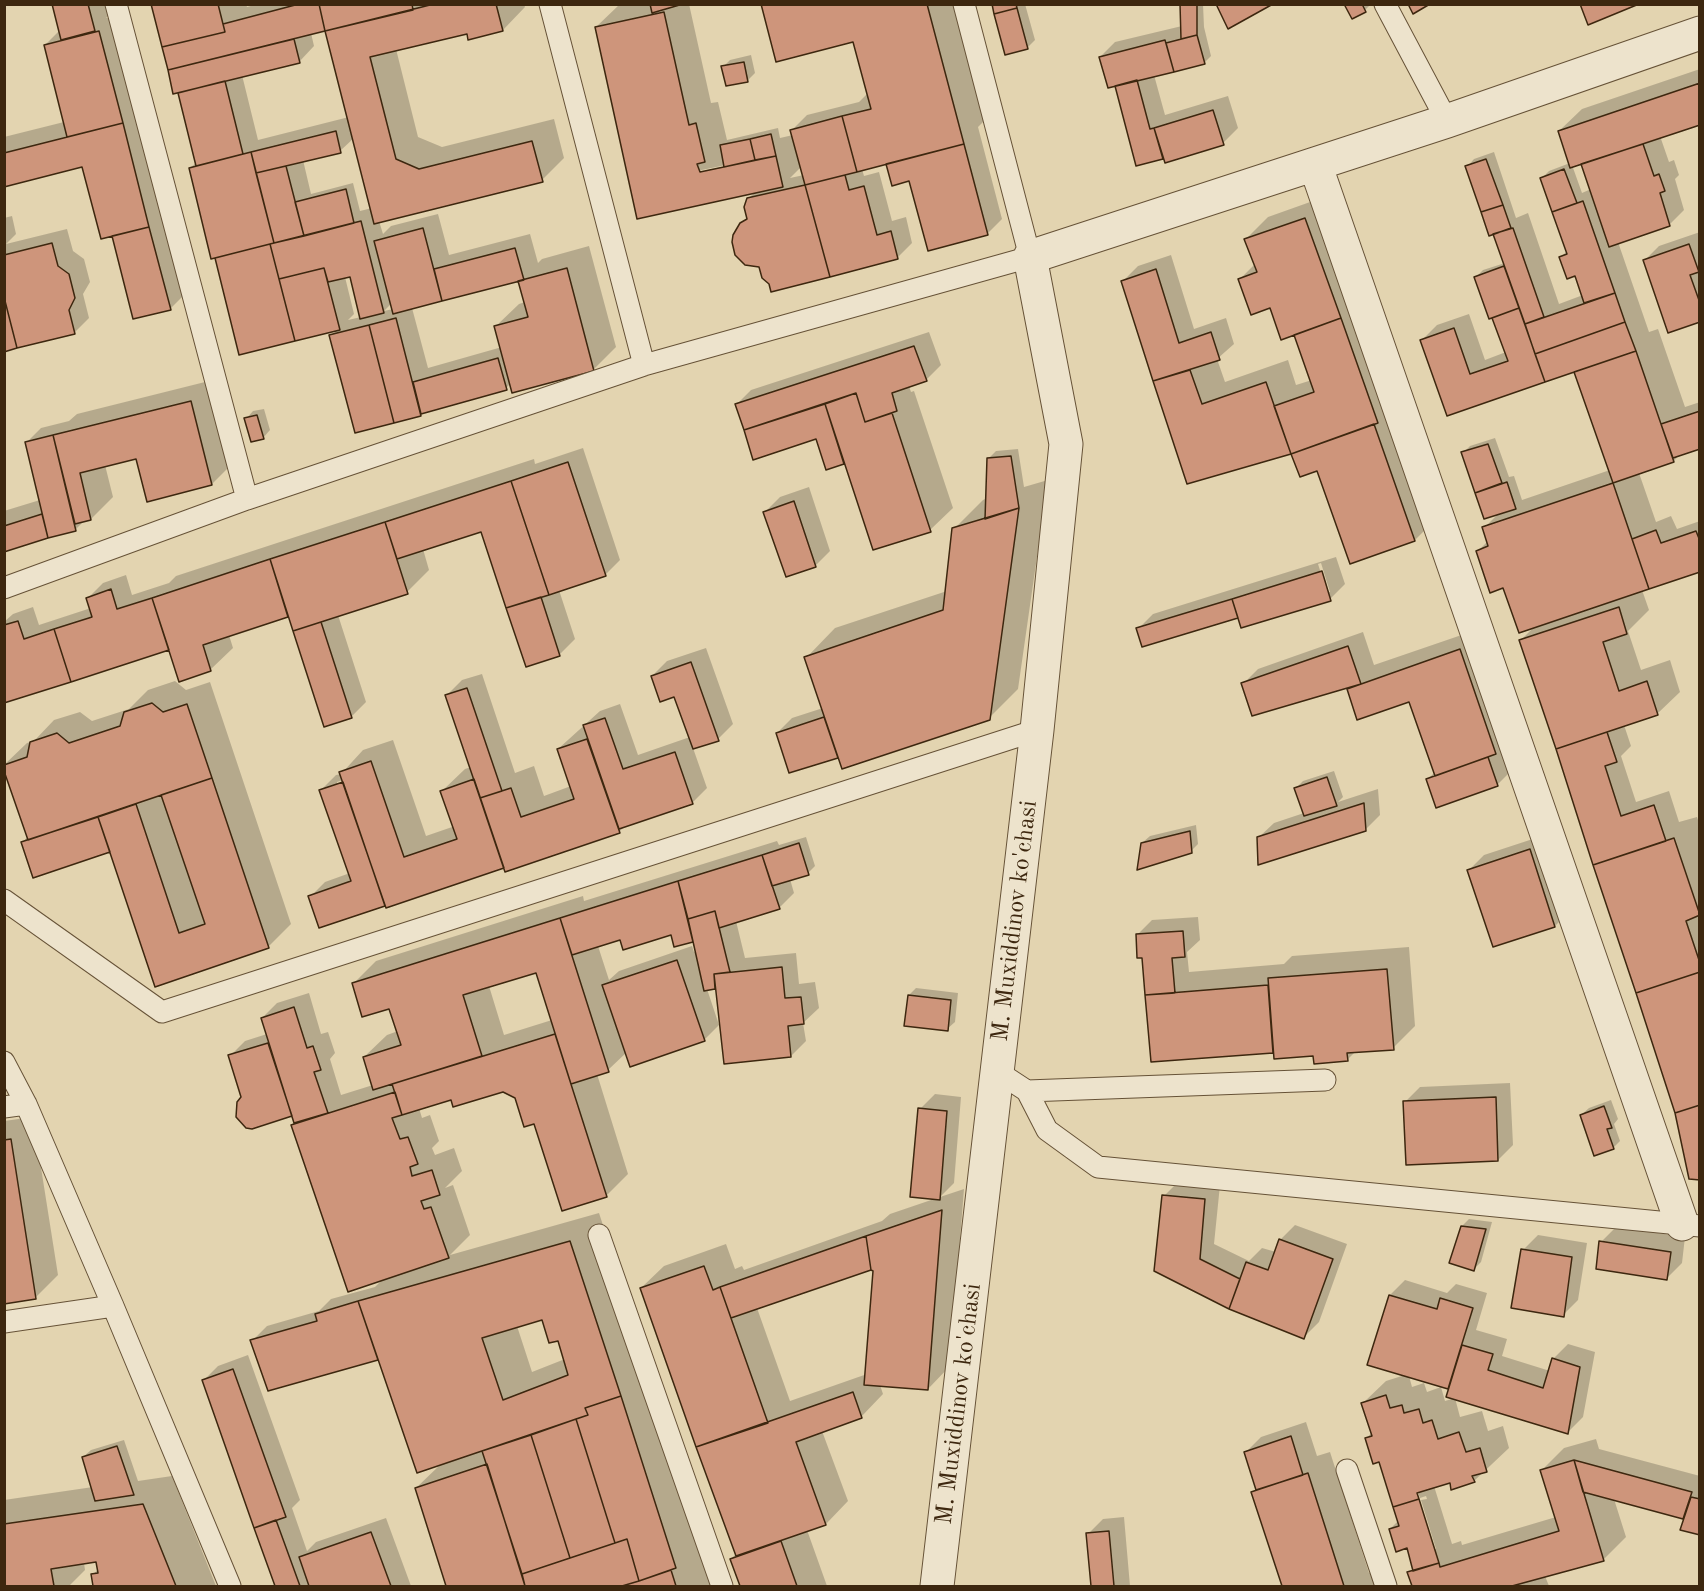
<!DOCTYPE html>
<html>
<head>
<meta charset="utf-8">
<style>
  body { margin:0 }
  #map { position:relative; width:1704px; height:1591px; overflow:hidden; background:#e3d4b0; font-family:"Old Standard TT",serif }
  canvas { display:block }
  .frame { position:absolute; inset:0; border:6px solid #3d270f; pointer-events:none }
</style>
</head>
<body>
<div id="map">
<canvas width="1704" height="1591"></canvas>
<div class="frame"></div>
</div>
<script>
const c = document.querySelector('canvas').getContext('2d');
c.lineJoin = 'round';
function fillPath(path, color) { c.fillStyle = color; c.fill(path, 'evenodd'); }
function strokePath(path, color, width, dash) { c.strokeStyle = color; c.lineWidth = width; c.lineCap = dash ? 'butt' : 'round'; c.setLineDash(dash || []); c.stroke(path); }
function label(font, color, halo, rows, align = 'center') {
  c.font = font + ' "Old Standard TT",serif'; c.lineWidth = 6; c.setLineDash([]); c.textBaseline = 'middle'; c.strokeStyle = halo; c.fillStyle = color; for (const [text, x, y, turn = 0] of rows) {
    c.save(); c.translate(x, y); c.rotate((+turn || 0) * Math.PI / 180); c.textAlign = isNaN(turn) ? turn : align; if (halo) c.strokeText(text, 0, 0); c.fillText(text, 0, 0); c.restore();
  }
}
fillPath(new Path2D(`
  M54 4H116L117 8 106 18 113 17 185 294 170 309 113 234 83 165 4 185V137L64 122 45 45 60 30Z
  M152 4H246L247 7 258 4H524L525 7 503 30 468 32 396 49 418 137 442 147 554 119 564 158 542 180 379 221 383 234 391 226 438 214 449 255 530 234 538 263 542 259 589 246 616 347 593 370 511 383 506 388 356 431 331 336 338 329 240 353 216 256 190 168 197 162 179 91 174 92ZM331 28 349 117 258 140 242 75 299 62 314 46 311 33ZM354 138 372 208 360 211 353 183 311 194 303 160 340 151ZM351 275 361 317 348 320 354 314 345 277ZM519 279 525 302 519 304 496 326 502 347 428 368 412 308ZM392 303 393 309 384 311Z
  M689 4 711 103 718 102 727 140 778 128 780 138 793 135 792 130 807 115 859 102 868 93 854 40 763 4H964L992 113 978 127 1002 219 987 234 887 163 862 169 864 176 879 172 892 221 906 217 912 243 897 258 770 283 741 224 748 217V199L756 191 638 217 596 27 619 5ZM726 165V168L693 175 692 172ZM802 166 804 175 790 178Z
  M993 4H1025L1035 40 1027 48Z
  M1181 4H1203L1204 27 1211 56 1204 63 1154 75 1165 115 1228 96 1238 128 1223 143 1138 165 1116 84 1100 57 1115 42 1182 26Z
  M1346 4H1371L1365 10Z
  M751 55 755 73 748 80 727 85 723 67 730 60Z
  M1700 69V123L1660 136 1669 162 1674 160 1679 175 1675 179 1684 210 1669 225 1618 242 1649 332 1658 329 1685 407 1700 402V447L1680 454 1674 461 1639 473 1656 522 1671 516 1677 529 1700 521V571L1642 590 1649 610 1628 631 1641 670 1670 660 1680 692 1657 714 1624 725 1631 746 1621 756 1636 802 1669 791 1679 822 1697 817 1700 826V1178L1521 640 1535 626 1478 551 1488 541 1484 528 1499 513 1485 517 1463 453 1470 446 1495 438 1509 477 1514 476 1522 500 1610 470 1575 370 1448 415 1422 340 1437 325 1469 314 1485 360 1506 352 1494 319 1499 314 1476 277 1483 270 1505 263 1467 167 1474 159 1494 152 1516 218 1528 213 1559 304 1583 295 1576 274 1561 257 1567 251 1542 178 1549 171 1570 163 1559 131 1582 109ZM1587 161 1591 189 1582 193 1572 165Z
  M1327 196 1437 518 1415 540 1351 562 1318 469 1292 452 1188 482 1123 281 1138 266 1171 255 1194 329 1226 318 1234 344 1217 359 1225 382 1288 360 1296 385 1312 380 1295 333 1271 306 1240 279 1255 264 1246 239 1268 217Z
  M12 216 16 234 6 244 67 229 73 251 84 259 90 282 83 294 89 318 74 333 4 350V218Z
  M1700 232V320L1644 261 1659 246Z
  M929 332 941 365 926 380 909 386 911 392 914 391 953 508 930 530 874 548 845 461 843 463 816 438 754 458 736 405 751 390Z
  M213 380 234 462 212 484 138 457 105 465 113 497 91 519 85 520 76 529 4 550V511L40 500 26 443 41 428 69 421 77 414Z
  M264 409 270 430 263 438 246 419 253 411Z
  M583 448 620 560 605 575 559 590 575 639 560 654 527 665 482 530 423 549 429 570 407 592 338 615 366 702 351 717 295 630 289 615 229 635 233 648 210 670 169 647 4 701V622L13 614 33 607 39 625 91 608 88 598 103 583 126 575 132 595 169 583 176 576 534 459 535 464Z
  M1018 449 1024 487 1048 480 1018 689 989 718 837 756 777 733 792 718 823 708 806 658 835 628 947 591 954 529 983 500 987 498 989 458 996 451Z
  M809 487 830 551 815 566 765 512 780 497Z
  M1336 557 1345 584 1330 599 1239 616 1138 629 1153 614ZM1321 563 1330 592H1327L1318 564Z
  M1482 628 1512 770 1497 785 1428 779 1435 772 1410 700 1348 689 1352 685 1243 684 1258 669 1363 632 1374 665Z
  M706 648 733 724 718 739 693 748 707 788 692 803 625 826 619 832 384 904 310 897 325 882 350 873 321 790 336 775 341 774 363 750 393 740 426 836 455 826 442 791 465 769 471 767 447 695 462 680 482 674 515 773 534 766 544 796 571 786 558 749 600 711 620 704 638 755 690 737 675 695 652 676 667 661ZM349 778 337 786V782Z
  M175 681 186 690 210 682 291 924 268 947 156 985 110 850 23 842 28 836 4 765 27 743 34 741 54 720 80 712 92 721 129 709 148 690Z
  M1334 771 1343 797 1338 802 1378 789 1380 815 1365 830 1258 838 1274 823 1304 813 1296 788 1303 781Z
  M1196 825 1198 844 1191 851 1142 843 1150 836Z
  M1545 835 1570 911 1555 926 1469 870 1484 855Z
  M806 837 815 866 808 873 790 879 794 893 779 908 736 921 745 958 796 953 799 984 815 982 819 1008 803 1023 806 1041 791 1056 717 988 707 989 719 1025 704 1040 627 1052 608 1070 597 1074 628 1174 606 1196 535 1122 516 1097 504 1090 452 1098 419 1108 422 1118 430 1115 439 1141 432 1148 435 1155 454 1148 462 1171 445 1188 453 1185 470 1235 450 1255 599 1213 649 1365 714 1586H447L416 1488 442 1463 379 1358 269 1390 252 1341 267 1326 319 1311 331 1299 375 1287 383 1279 293 1125 296 1122 293 1114 243 1098 230 1056 245 1041 267 1034 262 1018 277 1003 309 993 321 1034 328 1032 335 1053 330 1059 341 1095 373 1085 364 1057 387 1035 398 1031 390 1007 353 984 376 961 583 896 584 901 777 841 779 845ZM671 934 675 945 694 940 697 951 694 952 692 946 619 971 609 980 598 946 621 938ZM537 971 552 1020 504 1035 489 986ZM543 1318 559 1339 565 1359 532 1372 517 1326Z
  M1198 917 1200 940 1187 952 1189 972 1284 964 1292 956 1409 947 1415 1026 1393 1048 1356 1051 1347 1060 1315 1054 1275 1052 1152 1061 1144 957 1137 935 1152 920Z
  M916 988 958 993 955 1022 947 1029 909 995Z
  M1510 1083 1513 1145 1498 1160 1405 1102 1420 1087Z
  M935 1094 961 1097 954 1183 940 1197 964 1189 950 1366 928 1389 880 1385 883 1394 861 1417 822 1431 848 1501 826 1524 807 1530 827 1586H741L731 1559 736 1554 641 1288 664 1266 726 1244 735 1269 742 1266 744 1270 882 1221 890 1214 937 1198 920 1109ZM871 1269H875L867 1374 790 1401 757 1308Z
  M1611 1100 1618 1119 1614 1124 1620 1141 1613 1148 1581 1115 1589 1108Z
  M33 1117 58 1275 36 1297 4 1302V1121Z
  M1179 1181 1220 1185 1214 1244 1249 1261 1262 1248 1276 1252 1280 1240 1295 1225 1347 1244 1319 1322 1304 1337 1156 1270 1164 1196Z
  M1469 1219 1492 1222 1481 1262 1474 1269 1462 1226Z
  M1616 1227 1685 1237 1682 1263 1667 1278 1601 1242Z
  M1538 1235 1587 1243 1578 1300 1563 1315 1523 1250Z
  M1405 1280 1447 1293 1456 1284 1487 1293 1476 1330 1507 1339 1502 1356 1550 1371 1553 1359 1568 1344 1595 1352 1583 1417 1568 1432 1449 1388 1409 1376 1412 1387 1424 1383 1427 1392 1441 1387 1445 1401 1455 1398 1460 1417 1482 1411 1488 1431 1503 1426 1509 1448 1474 1481 1451 1482 1434 1486 1452 1544 1461 1541 1462 1545 1556 1517 1542 1470 1564 1448 1596 1439 1599 1449 1700 1476V1533L1687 1514 1683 1518 1614 1499 1626 1537 1603 1560 1545 1576 1549 1586H1413L1409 1573 1414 1568 1408 1547 1390 1529 1399 1520 1380 1460 1367 1438 1372 1432 1363 1403 1386 1381 1405 1375 1390 1295ZM1418 1492 1420 1498 1426 1496 1427 1499 1421 1500 1436 1549H1433L1415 1493Z
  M248 1355 300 1500 292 1508 307 1551 316 1542 386 1518 411 1586H277L203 1381 218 1366Z
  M1306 1422 1317 1456 1330 1452 1369 1573 1372 1572 1377 1586H1284L1252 1492 1257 1488 1246 1452 1261 1437Z
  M124 1440 138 1481 172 1476 216 1586H95L93 1574 99 1569 97 1561 84 1563 85 1570 69 1586H4V1500L93 1487 83 1457 91 1450Z
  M1124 1517 1130 1586H1092L1088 1534 1103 1519Z`), '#0003');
const building = new Path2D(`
  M52 4H88L95 31 61 40Z
  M151 4H218L225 32 162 47Z
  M299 4H319L325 31 168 70 162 47 225 32 223 24Z
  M319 4H412L413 10 325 31Z
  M434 4H496L503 31 468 40 467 34 370 57 396 159 419 169 532 141 543 182 374 224 325 31Z
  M650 4H683L652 13Z
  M761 4H927L964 144 857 172 842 116 871 109 853 42 776 62Z
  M992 4H1016L1017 8 994 14Z
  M1180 4H1197V35L1181 39Z
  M1216 4H1273L1228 29Z
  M1344 4H1362L1366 12 1352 19Z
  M1408 4H1430L1413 14Z
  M1580 4H1639L1588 25Z
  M1017 8 1028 49 1005 55 994 14Z
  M664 12 689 125 696 123 705 162 697 164 700 172 776 156 783 187 637 219 595 27Z
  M99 31 123 123 67 137 44 45Z
  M1197 35 1205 64 1174 72 1166 43Z
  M294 39 300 63 173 94 168 70Z
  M1165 40 1174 72 1108 88 1099 57Z
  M744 62 748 82 726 86 721 66Z
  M1137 80 1150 129 1154 128 1163 159 1136 166 1115 86Z
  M225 81 243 154 196 166 178 93Z
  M1700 83V125L1570 168 1558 131Z
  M1213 110 1224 145 1165 163 1154 128Z
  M842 116 857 172 805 185 790 130Z
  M123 123 149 227 101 239 82 167 4 187V153Z
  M336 131 341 153 256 173 251 152Z
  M771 134 776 156 755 160 750 139Z
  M750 139 755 160 724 167 720 145Z
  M964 144 988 235 928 251 909 181 892 186 886 164Z
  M1643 144 1654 176 1659 174 1665 191 1660 193 1670 226 1609 247 1581 164Z
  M251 152 274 243 211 259 189 168Z
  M1486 159 1503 205 1481 212 1465 166Z
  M286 166 304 236 274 243 256 173Z
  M1564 169 1577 203 1552 212 1540 178Z
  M845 175 849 190 864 186 877 235 891 231 898 259 830 277 805 185Z
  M805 185 830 277 771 292 769 284 762 278 759 267 745 265 735 255 732 242 733 235 740 223 747 219 744 207 747 198Z
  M346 189 354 223 304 236 295 202Z
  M1583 201 1615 293 1584 303 1575 276 1567 279 1559 257 1567 254 1552 212Z
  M1503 205 1511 228 1489 236 1481 212Z
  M1305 218 1341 318 1281 340 1270 308 1251 315 1238 279 1257 272 1244 239Z
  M361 221 384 313 360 319 350 277 328 282 324 268 279 279 270 244Z
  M149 227 171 310 133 319 112 236Z
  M423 228 442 301 393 314 374 241Z
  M1513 228 1544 317 1525 324 1493 234Z
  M52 243 58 266 69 274 75 298 69 310 75 334 17 348 4 297V255Z
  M270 244 295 341 239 355 215 258Z
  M1689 244 1699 272 1690 275 1700 303V322L1668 333 1643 260Z
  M515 248 524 280 442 301 434 269Z
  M1504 266 1519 308 1489 319 1474 277Z
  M324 268 340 330 295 341 279 279Z
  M567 268 594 371 512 393 494 326 528 317 518 281Z
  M1156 269 1179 343 1211 332 1220 360 1153 381 1121 281Z
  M1615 293 1625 322 1535 354 1525 324Z
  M4 297 17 348 4 352Z
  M1519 308 1545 382 1447 416 1420 340 1454 328 1470 374 1508 361 1492 318Z
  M396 318 421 416 394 423 369 325Z
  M1341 318 1378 423 1291 454 1274 406 1314 392 1294 335Z
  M1625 322 1636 351 1545 382 1535 354Z
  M369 325 394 423 355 433 329 335Z
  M914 346 927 381 892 393 897 411 865 422 856 393 744 430 735 404Z
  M1636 351 1674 462 1613 483 1574 372Z
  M498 358 507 390 421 414 413 382Z
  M1190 370 1202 404 1266 382 1291 454 1187 484 1153 381Z
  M856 393 865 422 892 413 931 532 873 550 825 404Z
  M191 401 212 485 147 502 136 459 80 473 91 520 75 524 53 435Z
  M825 404 844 464 826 470 816 439 753 460 744 430Z
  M1700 411V449L1673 458 1661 424Z
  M257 415 264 439 251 442 244 418Z
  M1374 424 1415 541 1350 564 1317 471 1300 477 1291 454Z
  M53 435 76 531 48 538 25 442Z
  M1488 444 1502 483 1475 493 1461 452Z
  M1011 456 1019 508 985 519 987 458Z
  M568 462 606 576 549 595 511 481Z
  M511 481 549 595 506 608 481 532 397 559 385 522Z
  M1507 482 1516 509 1484 519 1475 493Z
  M1613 483 1649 589 1519 633 1503 588 1490 593 1476 551 1488 546 1482 527Z
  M794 501 816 567 786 577 763 512Z
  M1019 508 990 720 842 769 804 657 943 610 952 528Z
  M42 514 48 538 4 552V526Z
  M385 522 408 594 293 631 270 559Z
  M1656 530 1661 543 1696 531 1700 541V572L1649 589 1632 539Z
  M270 559 288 617 203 645 211 671 179 682 152 598Z
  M1322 571 1331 601 1241 628 1232 599Z
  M111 589 117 609 152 598 169 650 71 682 54 629 92 617 86 598Z
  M541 597 560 656 526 667 506 608Z
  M1232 599 1238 618 1142 647 1136 628Z
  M1619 607 1627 634 1603 642 1619 691 1647 681 1658 715 1556 749 1519 640Z
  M18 621 24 639 54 629 71 682 4 703V625Z
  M321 622 352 718 324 727 293 631Z
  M1348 646 1361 684 1252 716 1241 683Z
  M1460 649 1496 754 1435 776 1409 702 1357 720 1347 689Z
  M691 662 719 741 693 749 674 697 660 702 651 676Z
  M467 688 502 791 480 798 445 695Z
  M152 703 163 712 187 704 212 778 28 840 4 771V765L27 757 30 742 57 733 69 743 120 726 124 712Z
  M824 717 838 758 789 773 776 733Z
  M605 718 623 769 675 752 693 804 619 829 583 725Z
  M1607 732 1617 762 1605 766 1621 816 1654 805 1666 841 1593 865 1556 749Z
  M587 739 620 833 505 872 480 798 511 788 521 817 574 799 557 749Z
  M1488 757 1498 786 1436 808 1426 779Z
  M371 761 404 857 457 839 440 791 474 779 504 868 386 908 339 772Z
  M1327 777 1337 806 1304 816 1294 788Z
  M212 778 269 948 155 987 98 817 136 804 179 933 205 924 161 795Z
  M343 782 385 906 319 928 308 896 351 881 319 790Z
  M1364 803 1366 831 1258 865 1257 837Z
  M98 817 110 852 33 878 21 842Z
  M1190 831 1192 853 1137 870 1141 843Z
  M1674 838 1700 915 1686 921 1700 963V972L1636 993 1593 865Z
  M799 843 809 875 772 886 762 855Z
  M1530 849 1555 927 1493 947 1467 870Z
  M762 855 780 909 719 928 715 911 688 919 678 881Z
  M678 881 693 942 674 947 671 935 623 950 620 940 572 955 560 918Z
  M715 911 730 972 714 974 715 989 704 991 688 919Z
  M560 918 609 1072 571 1084 536 973 463 995 482 1056 373 1090 363 1057 401 1045 389 1009 362 1017 352 983Z
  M1183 931 1185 957 1172 958 1175 993 1145 995 1142 958H1137L1136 934Z
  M677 960 705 1041 630 1067 602 985Z
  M782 967 785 998 801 997 804 1024 788 1026 791 1057 724 1064 714 974Z
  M1387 969 1394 1050 1347 1053 1348 1061 1314 1064 1313 1056 1274 1059 1268 978Z
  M1700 972V1105L1675 1113 1636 993Z
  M1268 985 1273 1053 1151 1062 1145 995Z
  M908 995 951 1000 948 1031 904 1026Z
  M294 1007 307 1048 313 1046 321 1070 314 1072 328 1113 294 1123 261 1018Z
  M555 1034 607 1197 562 1211 534 1124 524 1127 515 1098 503 1092 453 1107 451 1100 402 1115 392 1084Z
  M268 1043 292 1116 252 1129 246 1128 236 1117 237 1102 241 1097 228 1055Z
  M395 1092 402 1115 392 1118 400 1139 408 1137 418 1164 410 1167 412 1176 432 1170 440 1195 421 1201 424 1209 431 1207 449 1258 348 1292 291 1125Z
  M1496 1097 1498 1161 1406 1165 1403 1101Z
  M1700 1105V1180L1689 1179 1675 1113Z
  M1604 1106 1612 1128 1607 1129 1614 1149 1594 1156 1580 1115Z
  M918 1108 947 1111 940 1200 910 1197Z
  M11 1139 36 1299 4 1304V1140Z
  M1162 1195 1205 1199 1200 1259 1240 1279 1229 1309 1154 1271Z
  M942 1210 928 1390 864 1385 873 1271 871 1270 866 1236Z
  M1461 1226 1486 1229 1474 1271 1449 1263Z
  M866 1236 871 1270 731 1318 720 1287Z
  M1279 1239 1333 1259 1304 1339 1229 1309 1246 1262 1268 1270Z
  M570 1241 621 1396 585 1408 588 1415 417 1473 358 1301ZM542 1320 549 1343 558 1341 568 1375 503 1400 482 1338Z
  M1599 1241 1671 1252 1667 1280 1596 1269Z
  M1521 1249 1572 1257 1564 1317 1511 1308Z
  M704 1266 713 1290 720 1287 768 1423 696 1447 640 1288Z
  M1389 1295 1437 1309 1440 1298 1473 1308 1448 1389 1367 1365Z
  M358 1301 378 1360 268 1391 250 1340 317 1321 315 1314Z
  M1462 1345 1493 1354 1488 1370 1543 1388 1552 1358 1580 1367 1568 1434 1446 1397Z
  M233 1369 286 1517 254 1528 202 1380Z
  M853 1392 862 1418 796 1442 826 1525 736 1556 696 1447Z
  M1386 1395 1390 1408 1402 1405 1404 1413 1419 1409 1423 1423 1432 1420 1438 1439 1459 1432 1466 1452 1480 1448 1487 1472 1472 1476 1475 1482 1451 1490 1450 1483 1417 1493 1419 1499 1393 1507 1379 1462 1373 1464 1365 1438 1372 1436 1361 1403Z
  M621 1396 676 1568 639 1581 627 1539 615 1543 576 1419 588 1415 585 1408Z
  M576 1419 615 1543 570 1558 531 1435Z
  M531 1435 570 1558 522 1574 482 1451Z
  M1291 1436 1303 1475 1256 1490 1244 1452Z
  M117 1446 134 1495 95 1501 82 1457Z
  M1574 1460 1692 1492 1683 1519 1583 1492Z
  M1574 1460 1604 1561 1512 1586H1412L1407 1572 1439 1563 1440 1567 1559 1531 1540 1470Z
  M487 1464 525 1586H446L415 1488Z
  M1308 1473 1344 1586H1282L1251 1492Z
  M1691 1497 1700 1499V1535L1680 1530Z
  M1419 1499 1439 1563 1413 1571 1407 1548 1396 1552 1389 1529 1399 1526 1393 1507Z
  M143 1504 176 1586H93L91 1574 98 1573 96 1562 51 1569 54 1586H4V1524Z
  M276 1520 300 1586H275L254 1528Z
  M1109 1531 1114 1586H1091L1086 1533Z
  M371 1532 391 1586H309L299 1557Z
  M627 1539 639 1581 622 1586H525L522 1574Z
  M781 1541 797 1586H740L730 1559Z
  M671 1570 676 1586H622L639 1581Z`);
fillPath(building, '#ce957b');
strokePath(building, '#3d270f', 1.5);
const service = new Path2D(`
  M116 4 247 499
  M550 4 644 365
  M1385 4 1447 121
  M4 588 247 499 644 365 1030 257 964 4
  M4 900 162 1012 1037 730
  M4 1062 26 1104 113 1306 230 1586
  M998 1072 1027 1091 1047 1130 1098 1167 1700 1226
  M1027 1091 1325 1080
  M4 1107 26 1104
  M599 1235 722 1586
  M4 1322 113 1306
  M1347 1470 1386 1586`);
const minor = new Path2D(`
  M1315 164 1682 1224
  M937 1586 1037 730 1066 444 1030 257 1447 121 1700 33`);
strokePath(service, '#665237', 23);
strokePath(minor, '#665237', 35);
strokePath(service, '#ede3cc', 21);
strokePath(minor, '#ede3cc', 33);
label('24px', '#3d270f', '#ede3cc', [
  ["M. Muxiddinov ko'chasi",1015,921,-83],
  ["M. Muxiddinov ko'chasi",959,1404,-83]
]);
</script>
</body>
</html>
